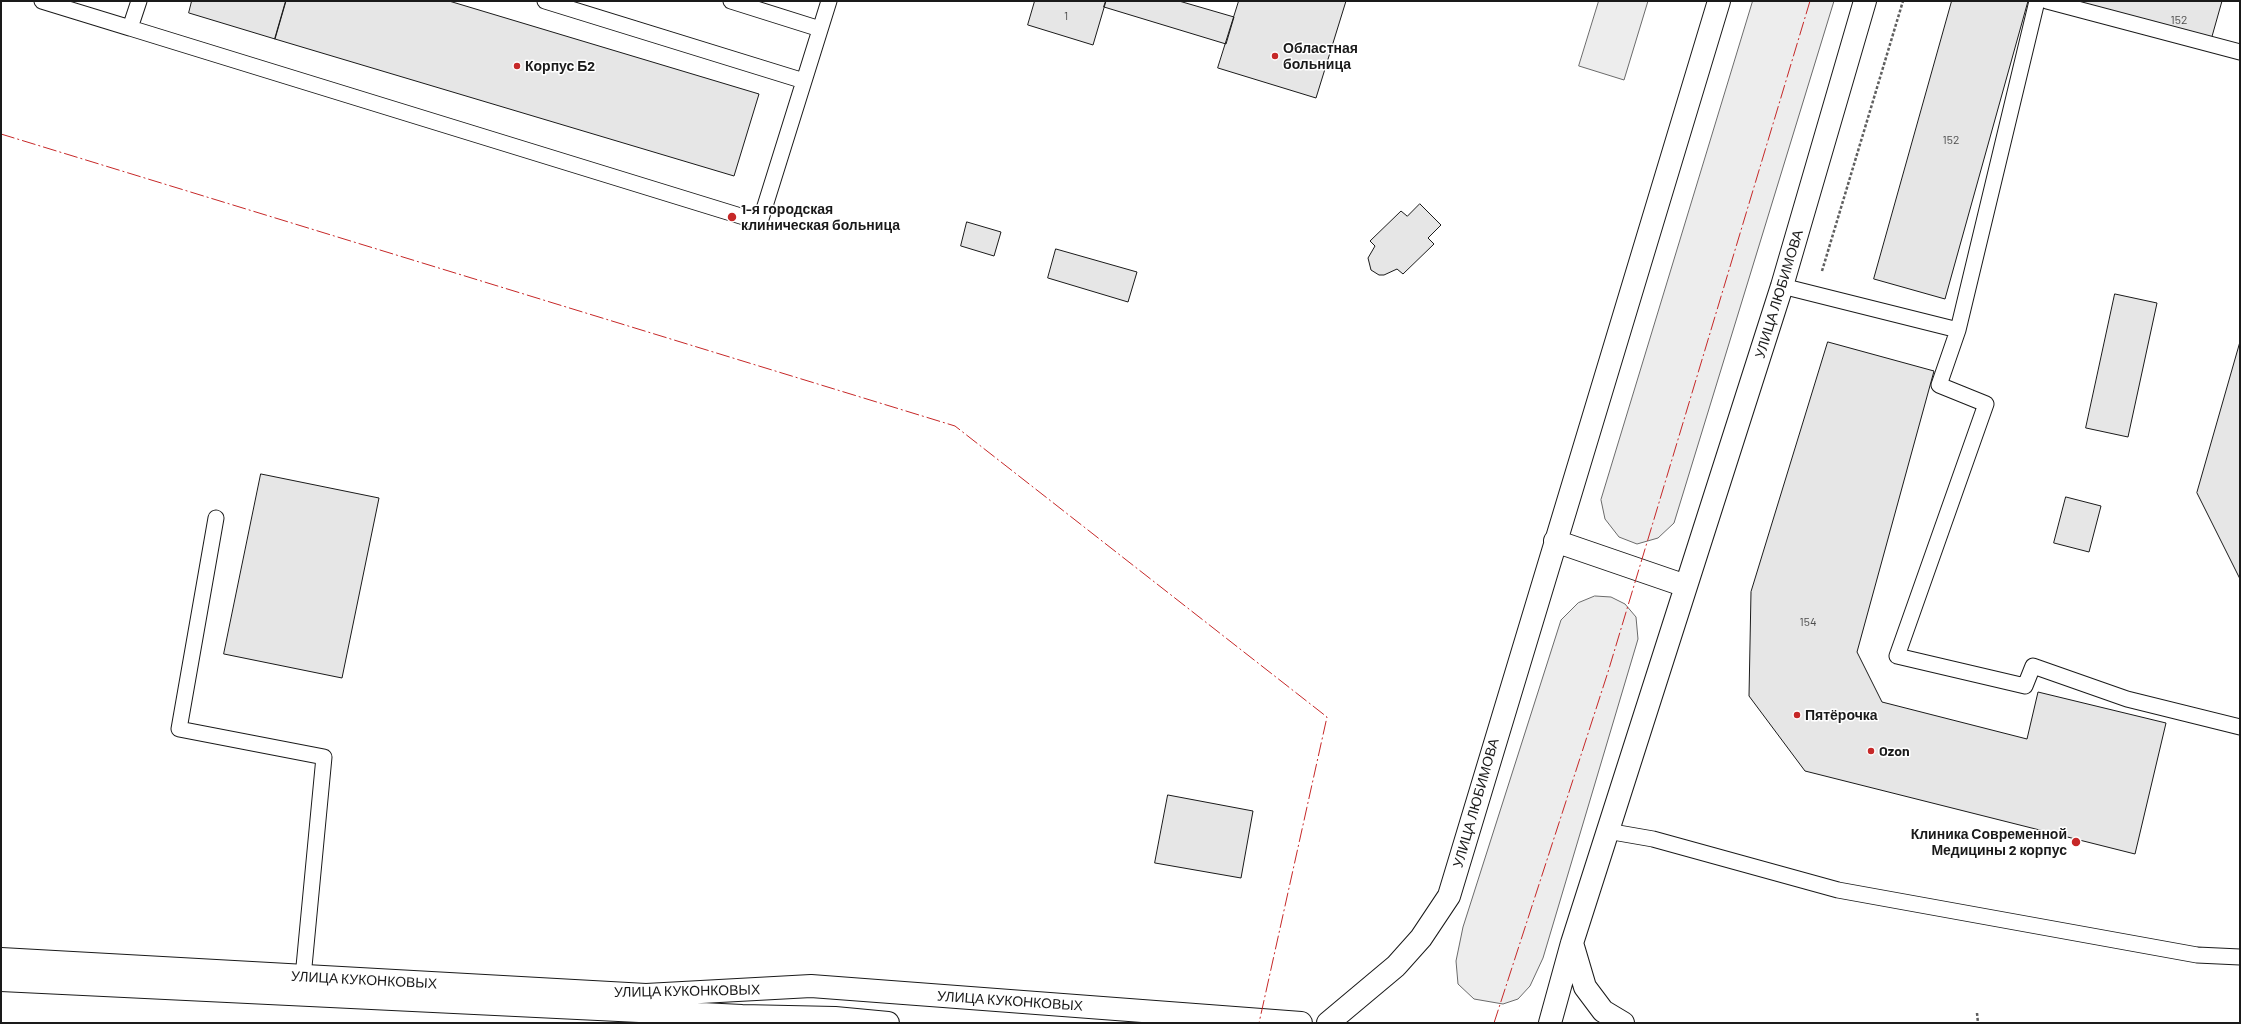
<!DOCTYPE html>
<html>
<head>
<meta charset="utf-8">
<style>
  body { margin:0 }
  #map { position:relative; width:2241px; height:1024px; overflow:hidden; background:#fff; font-family:Barlow,sans-serif }
  canvas { display:block }
  .frame { position:absolute; inset:0; border:2px solid #1a1a1a; pointer-events:none }
</style>
</head>
<body>
<div id="map">
<canvas width="2241" height="1024"></canvas>
<div class="frame"></div>
</div>
<script>
const c = document.querySelector('canvas').getContext('2d');
c.lineJoin = 'round';
function fillPath(path, color) { c.fillStyle = color; c.fill(path, 'evenodd'); }
function strokePath(path, color, width, dash) { c.strokeStyle = color; c.lineWidth = width; c.lineCap = dash ? 'butt' : 'round'; c.setLineDash(dash || []); c.stroke(path); }
function label(font, color, halo, rows, align = 'center') {
  c.font = font + ' Barlow,sans-serif'; c.lineWidth = 3; c.setLineDash([]); c.textBaseline = 'middle'; c.strokeStyle = halo; c.fillStyle = color; for (const [text, x, y, turn = 0] of rows) {
    c.save(); c.translate(x, y); c.rotate((+turn || 0) * Math.PI / 180); c.textAlign = isNaN(turn) ? turn : align; if (halo) c.strokeText(text, 0, 0); c.fillText(text, 0, 0); c.restore();
  }
}
const built = new Path2D(`
  M1599 1H1648L1624 80 1579 66Z
  M1753 1H1834L1674 523 1658 538 1637 544 1619 537 1605 519 1601 500Z
  M1595 596 1611 597 1625 604 1636 617 1638 639 1543 958 1530 986 1518 999 1503 1004 1474 999 1458 984 1456 961 1463 927 1561 620 1578 603Z`);
fillPath(built, '#ededed');
strokePath(built, '#6a6a6a', 1);
const building = new Path2D(`
  M192 1H286L275 39 189 13Z
  M286 1H449L759 94 734 176 275 39Z
  M1035 1H1106L1093 45 1028 25Z
  M1106 1H1179L1234 17 1226 44 1104 7Z
  M1239 1H1346L1316 98 1218 68Z
  M1952 1H2028L1945 299 1874 279Z
  M2072 1H2222L2211 40Z
  M1420 204 1441 225 1428 238 1434 244 1403 274 1397 269 1384 275H1379L1371 270 1368 258 1375 246 1370 241 1401 211 1407 216Z
  M967 222 1001 232 994 256 961 246Z
  M1056 249 1137 272 1128 302 1048 278Z
  M2115 294 2157 303 2128 437 2086 428Z
  M1828 342 1934 371 1857 652 1882 702 2027 739 2038 692 2166 723 2135 854 1805 771 1749 696 1751 592Z
  M2240 342V579L2197 493Z
  M261 474 379 498 342 678 224 654Z
  M2066 497 2101 506 2089 552 2054 543Z
  M1168 795 1253 811 1241 878 1155 863Z`);
fillPath(building, '#e6e6e6');
strokePath(building, '#1a1a1a', 1);
const service = new Path2D(`
  M42 1 130 28 139 1
  M545 1 804 81
  M731 1 820 29
  M2047 1 2240 52
  M130 28 760 222 829 1
  M1782 286 1958 330 2037 1
  M1958 330 1939 385 1986 404 1897 656 2025 686 2033 666 2127 699 2240 727
  M216 518 179 729 324 757 303 977
  M1607 831 1653 839 1838 890 2197 955 2240 957`);
const secondary = new Path2D(`
  M1555 541 1686 586
  M1572 943 1585 987 1603 1011 1623 1023
  M1328 1023 1396 966 1421 938 1449 896 1719 1
  M1550 1023 1572 943 1782 286 1865 1`);
const primary = new Path2D(`
  M1 959 646 995 811 986 1301 1023
  M1 980 742 1016 835 1018 888 1023`);
strokePath(service, '#1a1a1a', 17);
strokePath(secondary, '#1a1a1a', 24);
strokePath(primary, '#1a1a1a', 24);
strokePath(new Path2D(`
  M1822 271 1903 1
  M1977 1013 1978 1023`), '#5f5f5f', 2.5, [3, 2]);
strokePath(service, '#fff', 15);
strokePath(secondary, '#fff', 22);
strokePath(primary, '#fff', 22);
strokePath(new Path2D(`
  M1 134 955 426 1327 717 1259 1023
  M1494 1023 1608 672 1810 1`), '#c62828', 1, [14, 3, 2, 3]);
for (const [x, y, r, color] of [
  [1275,56,4,"#c62828"],
  [517,66,4,"#c62828"],
  [732,217,5,"#c62828"],
  [1797,715,4,"#c62828"],
  [1871,751,4,"#c62828"],
  [2076,842,5,"#c62828"]
]) { const dot = new Path2D(); dot.arc(x, y, r, 0, 2 * Math.PI); c.fillStyle = color; c.fill(dot); strokePath(dot, '#fff', 1.5); }
label('12px', '#4d4d4d', null, [
  ["1",1066,16],
  ["152",2179,20],
  ["152",1951,140],
  ["154",1808,622]
]);
label('bold 14px', '#1a1a1a', '#fff', [
  ["Областная",1283,48],
  ["больница",1283,64],
  ["Корпус Б2",525,66],
  ["1-я городская",741,209],
  ["клиническая больница",741,225],
  ["Пятёрочка",1805,715],
  ["Ozon",1879,751],
  ["Клиника Современной",2067,834,"right"],
  ["Медицины 2 корпус",2067,850,"right"]
], 'left');
label('14px', '#1a1a1a', '#fff', [
  ["УЛИЦА ЛЮБИМОВА",1779,294,-73],
  ["УЛИЦА ЛЮБИМОВА",1476,803,-74],
  ["УЛИЦА КУКОНКОВЫХ",364,980,3],
  ["УЛИЦА КУКОНКОВЫХ",687,991,-1],
  ["УЛИЦА КУКОНКОВЫХ",1010,1001,4]
]);
</script>
</body>
</html>
